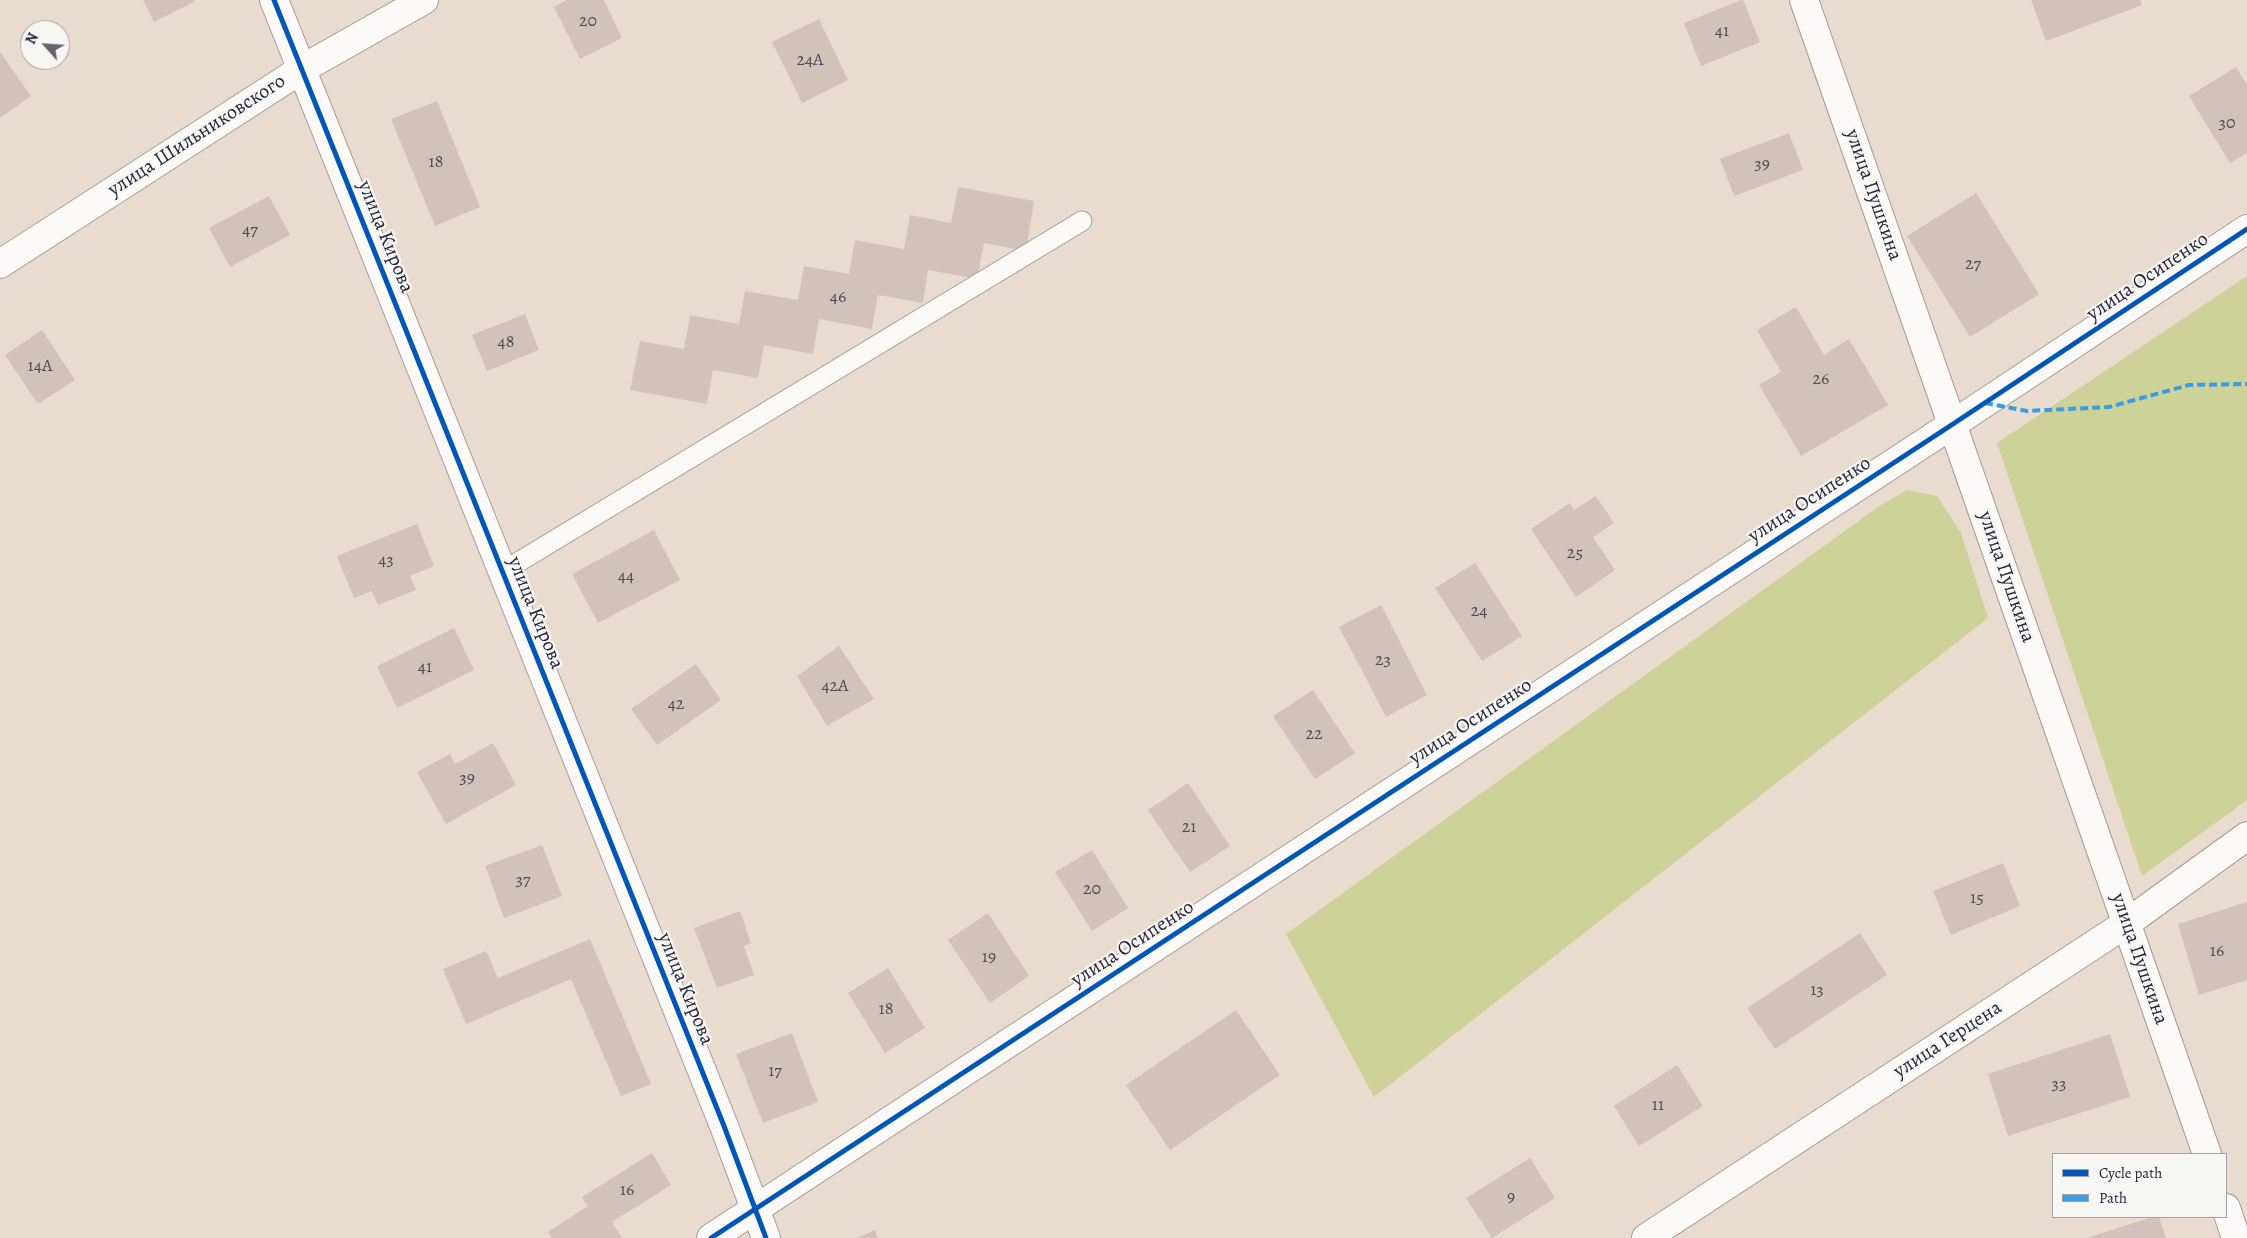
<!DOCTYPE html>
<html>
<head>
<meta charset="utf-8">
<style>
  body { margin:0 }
  #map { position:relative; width:2247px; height:1238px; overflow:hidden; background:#e9dcce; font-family:Alegreya,serif }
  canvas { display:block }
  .legend { position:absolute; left:2052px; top:1153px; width:175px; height:65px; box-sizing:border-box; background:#f6f6f2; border:1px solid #a1a1a9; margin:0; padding:6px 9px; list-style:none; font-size:15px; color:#22223b }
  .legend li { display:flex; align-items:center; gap:10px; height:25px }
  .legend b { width:25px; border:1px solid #a1a1a9 }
  .north { position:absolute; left:20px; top:20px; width:50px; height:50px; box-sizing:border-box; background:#f6f6f2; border:1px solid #a1a1a9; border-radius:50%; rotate:296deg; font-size:14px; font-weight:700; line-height:20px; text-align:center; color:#22223b }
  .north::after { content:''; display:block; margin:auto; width:18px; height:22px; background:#68636e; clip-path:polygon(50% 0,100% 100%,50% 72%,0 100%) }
</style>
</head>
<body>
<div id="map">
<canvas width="2247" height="1238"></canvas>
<ul class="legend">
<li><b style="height:6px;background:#0057b8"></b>Cycle path</li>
<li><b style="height:6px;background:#3c9ce2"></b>Path</li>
</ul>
<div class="north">N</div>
</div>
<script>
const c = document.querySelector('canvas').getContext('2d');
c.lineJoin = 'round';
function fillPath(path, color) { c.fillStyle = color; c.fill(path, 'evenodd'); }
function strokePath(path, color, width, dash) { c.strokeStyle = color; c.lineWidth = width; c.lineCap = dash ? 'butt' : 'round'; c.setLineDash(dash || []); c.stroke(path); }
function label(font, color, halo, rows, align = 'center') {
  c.font = font + ' Alegreya,serif'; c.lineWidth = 4.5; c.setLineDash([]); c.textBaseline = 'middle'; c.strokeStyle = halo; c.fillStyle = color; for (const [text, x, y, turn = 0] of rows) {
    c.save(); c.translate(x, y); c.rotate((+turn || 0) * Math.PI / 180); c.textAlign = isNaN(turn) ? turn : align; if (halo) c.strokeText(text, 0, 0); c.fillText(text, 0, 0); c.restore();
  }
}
fillPath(new Path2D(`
  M2247 276V800L2142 876 1997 443Z
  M1907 490 1937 496 1961 533 1988 618 1374 1097 1286 934 1878 507Z`), '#cdd299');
fillPath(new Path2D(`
  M143 0H193L194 2 154 22Z
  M567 0H604L622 38 580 59 554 7Z
  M1741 0H1743L1760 42 1701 66 1684 23Z
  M2031 0H2140L2142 5 2046 41Z
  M819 19 848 80 802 103 772 42Z
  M0 52 31 96 0 118Z
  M2236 67 2247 85V153L2230 163 2189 96Z
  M437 101 480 207 435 226 391 119Z
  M1789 133 1803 170 1734 196 1720 159Z
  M958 187 1034 201 1026 251 984 243 977 279 928 270 923 303 878 295 872 329 819 319 813 354 764 345 758 378 713 370 707 404 630 390 640 341 684 349 690 315 739 324 745 291 798 300 804 266 849 274 855 240 904 249 910 215 951 223Z
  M1976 193 2039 294 1970 337 1907 236Z
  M269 196 290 235 230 267 209 228Z
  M1796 307 1824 355 1849 339 1888 405 1801 456 1759 385 1781 372 1757 330Z
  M525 314 539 350 487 371 472 335Z
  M42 330 75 380 38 404 5 355Z
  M1596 496 1614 523 1593 537 1615 570 1576 597 1531 529 1570 503 1574 510Z
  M417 524 434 566 410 576 416 590 378 605 372 591 354 598 337 556Z
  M654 530 680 580 598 623 572 574Z
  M1475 563 1522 636 1482 661 1435 588Z
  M1381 605 1427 695 1386 717 1339 627Z
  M454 628 474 670 397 708 377 666Z
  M839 646 874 699 827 726 797 676Z
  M696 664 721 700 657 745 631 709Z
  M1313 690 1355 753 1315 779 1273 716Z
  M493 743 516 785 446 824 417 772 450 754 455 764Z
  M1188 783 1230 846 1190 872 1148 810Z
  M542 845 562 896 504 918 485 866Z
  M1092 850 1128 908 1092 931 1055 872Z
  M2003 863 2020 906 1951 935 1933 891Z
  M2247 902V980L2199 995 2178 924Z
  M740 911 751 943 744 946 754 975 717 988 694 928Z
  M988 913 1029 976 990 1003 948 940Z
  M1860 933 1887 975 1775 1049 1747 1008Z
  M590 939 651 1084 621 1096 571 979 466 1024 443 969 486 951 498 978Z
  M888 968 925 1028 885 1053 848 993Z
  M1236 1010 1280 1075 1170 1150 1126 1085Z
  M792 1033 818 1102 763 1123 736 1054Z
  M2110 1034 2130 1097 2008 1136 1988 1074Z
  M1677 1065 1703 1106 1639 1146 1614 1106Z
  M652 1153 671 1185 612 1222 622 1238H552L548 1232 588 1206 582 1197Z
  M1530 1158 1555 1198 1492 1238 1466 1198Z
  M2152 1217H2159L2166 1238H2087Z
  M875 1230 878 1238H857Z`), '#d2c2ba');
const service = new Path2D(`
  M502 572 1082 221`);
const minor = new Path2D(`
  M1804 0 2207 1154
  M0 264 302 69 424 0
  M2226 1208 2236 1238
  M711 1238 1953 424 2247 229
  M1646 1238 2127 923 2247 836`);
const tertiary = new Path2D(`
  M274 0 724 1126 766 1238`);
strokePath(service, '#a39b96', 21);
strokePath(minor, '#a39b96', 30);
strokePath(tertiary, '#a39b96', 30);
strokePath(service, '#fcfaf8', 19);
strokePath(minor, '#fcfaf8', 28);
strokePath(tertiary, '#fcfaf8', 28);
strokePath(new Path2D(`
  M1985 403 2027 411 2109 407 2189 385 2247 384`), '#3c9ce2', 4, [8, 4]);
strokePath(new Path2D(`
  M274 0 724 1126 766 1238
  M711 1238 1953 424 2247 229`), '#0057b8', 5);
label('18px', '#4e4a5b', null, [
  ["20",588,22],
  ["41",1722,32],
  ["24А",810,61],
  ["30",2227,124],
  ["18",436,163],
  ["39",1762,165],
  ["47",250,231],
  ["27",1973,265],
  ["46",838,298],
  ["48",506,343],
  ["14А",40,367],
  ["26",1821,380],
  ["25",1575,554],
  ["43",386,561],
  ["44",626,577],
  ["24",1479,612],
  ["23",1383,661],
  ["41",425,668],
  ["42А",835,687],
  ["42",676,705],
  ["22",1314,735],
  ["39",467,779],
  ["21",1189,828],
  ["37",523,881],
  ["20",1092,890],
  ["15",1977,899],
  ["16",2217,952],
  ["19",989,958],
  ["13",1817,991],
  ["18",886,1010],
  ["17",775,1072],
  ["33",2059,1085],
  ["11",1658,1106],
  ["16",627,1191],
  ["9",1511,1198]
]);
label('20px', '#22223b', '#f6f6f2', [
  ["улица Шильниковского",197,136,-33],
  ["улица Пушкина",1873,195,71],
  ["улица Кирова",385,237,68],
  ["улица Осипенко",2148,277,-34],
  ["улица Осипенко",1810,500,-33],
  ["улица Пушкина",2006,577,71],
  ["улица Кирова",535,613,68],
  ["улица Осипенко",1471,722,-33],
  ["улица Осипенко",1133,944,-33],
  ["улица Пушкина",2139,959,71],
  ["улица Кирова",685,989,68],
  ["улица Герцена",1948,1040,-33]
]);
</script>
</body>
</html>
